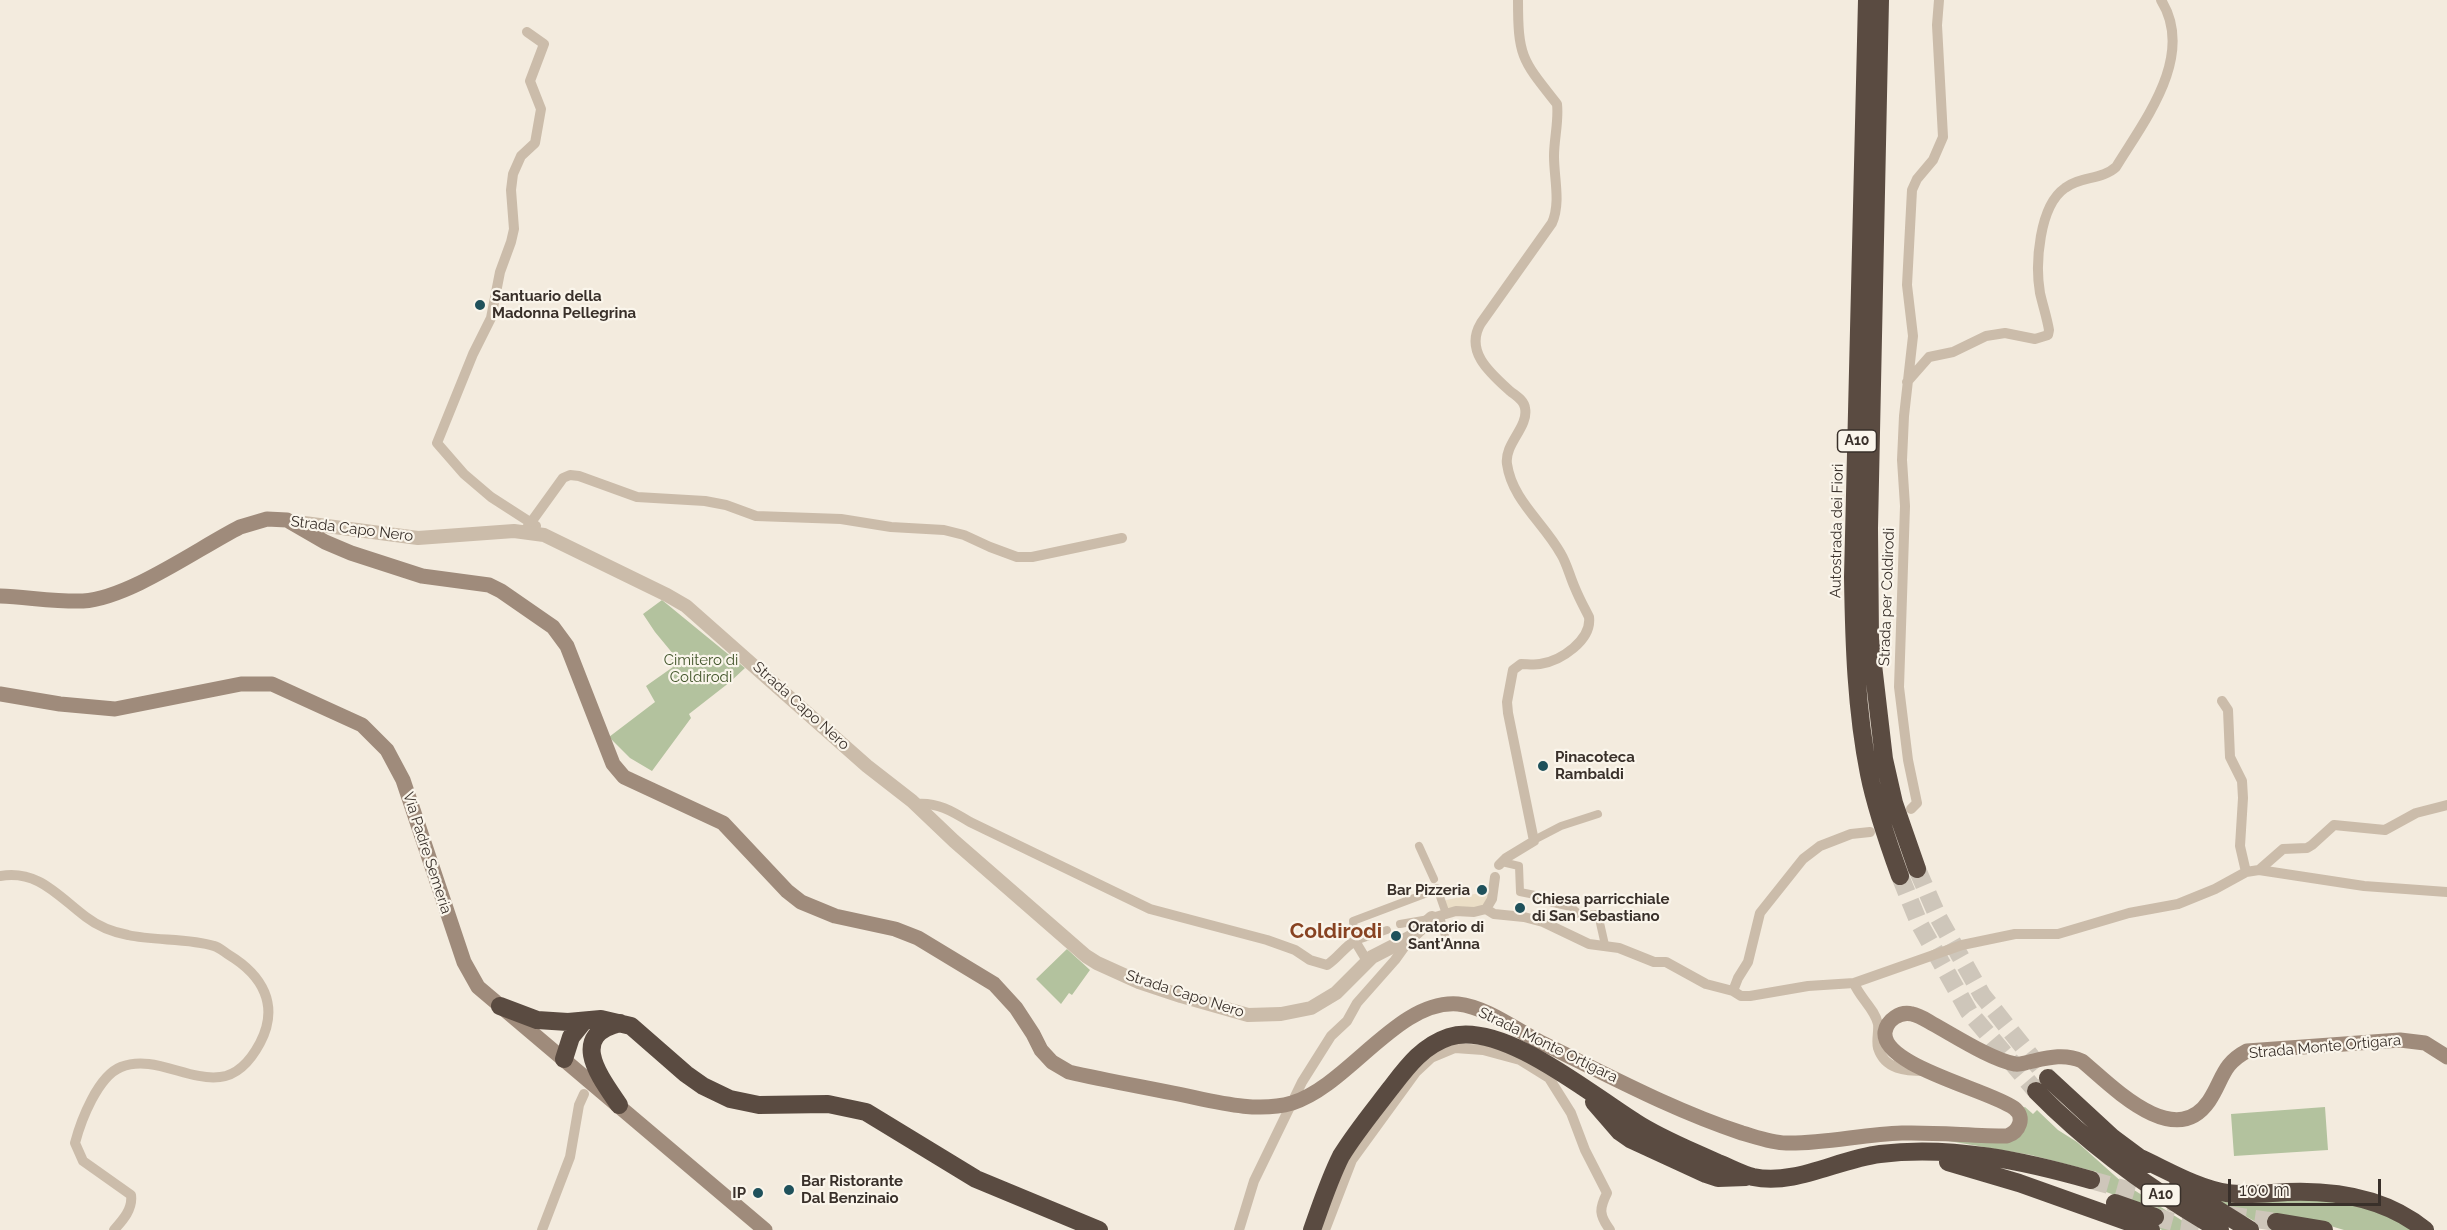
<!DOCTYPE html>
<html>
<head>
<meta charset="utf-8">
<style>
  body { margin:0 }
  #map { position:relative; width:2447px; height:1230px; overflow:hidden; background:#f3ebde; font-family:Raleway,sans-serif }
  canvas { display:block }
  .scale { position:absolute; left:2228px; top:1179px; width:153px; height:27px; box-sizing:border-box; border:3px solid #39302a; border-top:0; padding-left:8px; font-size:18px; line-height:21px; white-space:nowrap; color:#39302a; -webkit-text-stroke:4px #faf5eb; paint-order:stroke }
</style>
</head>
<body>
<div id="map">
<canvas width="2447" height="1230"></canvas>
<div class="scale">100 m</div>
</div>
<script>
const c = document.querySelector('canvas').getContext('2d');
c.lineJoin = 'round';
function fillPath(path, color) { c.fillStyle = color; c.fill(path, 'evenodd'); }
function strokePath(path, color, width, dash) { c.strokeStyle = color; c.lineWidth = width; c.lineCap = dash ? 'butt' : 'round'; c.setLineDash(dash || []); c.stroke(path); }
function label(font, color, halo, rows, align = 'center') {
  c.font = font + ' Raleway,sans-serif'; c.lineWidth = 4.5; c.setLineDash([]); c.textBaseline = 'middle'; c.strokeStyle = halo; c.fillStyle = color; for (const [text, x, y, turn = 0] of rows) {
    c.save(); c.translate(x, y); c.rotate((+turn || 0) * Math.PI / 180); c.textAlign = isNaN(turn) ? turn : align; if (halo) c.strokeText(text, 0, 0); c.fillText(text, 0, 0); c.restore();
  }
}
fillPath(new Path2D(`
  M662 600 745 668 730 682 689 714 691 718 652 771 630 758 609 737 655 702 646 686 673 667 670 662 674 655 655 632 643 614Z
  M1067 949 1090 970 1072 995 1069 993 1061 1004 1036 979Z
  M2025 1107 2033 1114 2037 1110 2058 1130 2077 1142 2123 1183 2197 1230H2162L2152 1224 2157 1210 2092 1187 2097 1172 2031 1155 1937 1139 2015 1140C2029 1131 2026 1121 2022 1108Z
  M2325 1107 2328 1150 2234 1156 2231 1114Z
  M2210 1196 2301 1197 2370 1206 2417 1230H2344L2324 1224 2297 1230H2270Z`), '#b3c29e');
fillPath(new Path2D(`
  M1493 890 1486 909 1446 914 1442 901Z`), '#ebdec6');
strokePath(new Path2D(`
  M1917 869 1938 917 1982 995 2048 1078
  M1900 876 1919 923 1969 1012 2036 1091
  M2091 1180 2174 1203
  M2228 1215 2276 1222
  M2155 1217 2181 1224 2220 1230`), '#cec6ba', 18, [18, 9]);
strokePath(new Path2D(`
  M1534 840 1561 826 1598 814
  M1419 846 1434 879
  M1502 862 1519 866 1520 892 1535 895 1536 899 1571 907 1580 915 1598 914 1605 945
  M1437 888 1446 914
  M1440 916 1445 936
  M1400 924 1429 919
  M1387 930 1355 941 1353 921 1438 889`), '#cbbcaa', 8);
strokePath(new Path2D(`
  M527 32 544 44 530 81 541 109 535 143 521 156 513 174 511 190 514 229 511 242 500 272 491 318 473 354 437 443 464 474 491 497 536 526
  M1907 382 1929 357 1953 352 1986 336 2005 333 2035 339 2048 335 2049 330C2047 318 2043 306 2040 293 2035 264 2039 206 2065 188 2080 176 2102 180 2116 167 2144 121 2196 56 2161 0
  M524 532 563 478 570 475 579 476 637 497 705 501 726 505 756 516 841 519 891 527 944 530 964 535 990 547 1017 557H1032L1122 538
  M2222 701 2228 710 2230 757 2242 781 2243 798 2240 846 2246 872
  M916 804C937 802 952 811 970 822L1150 909 1267 940 1295 950 1310 960 1327 965C1338 958 1344 947 1355 941L1367 961
  M1911 809 1917 803 1908 760 1899 687 1905 506 1902 460 1904 416 1913 336 1907 285 1912 190 1917 179 1933 160 1943 137 1937 25 1939 0
  M1499 865 1506 858 1534 841 1508 713 1507 702 1513 670 1521 664C1527 664 1534 665 1540 664 1561 661 1592 640 1589 617 1584 607 1579 598 1575 588 1570 577 1567 564 1561 554 1544 523 1512 500 1507 464 1504 444 1529 427 1525 408 1524 400 1516 396 1510 391 1490 373 1464 351 1481 323L1552 223C1561 202 1554 179 1554 156 1554 139 1559 121 1557 104 1522 60 1518 57 1518 0
  M2259 870 2364 886 2447 892
  M0 876C38 869 59 897 86 917 99 927 112 932 128 935 154 941 190 938 214 946 219 947 224 952 229 955 262 975 280 1005 260 1043 252 1058 239 1075 220 1077 188 1081 153 1054 121 1067 98 1076 81 1120 75 1143L83 1161 131 1195C133 1209 123 1220 114 1230
  M1486 909 1494 914 1524 917 1543 922 1589 944 1619 948 1654 962H1666L1706 984 1733 991 1741 996H1750L1808 986 1854 983 1962 945 2015 934H2058L2129 913 2178 904 2215 889 2246 872 2259 870 2283 849 2307 848 2312 845 2334 825 2385 830 2416 813 2447 805
  M1432 918 1456 911 1474 912 1486 909 1492 899 1495 877
  M1854 983C1859 997 1875 1009 1878 1024 1879 1032 1876 1040 1878 1048 1885 1070 1906 1071 1925 1071
  M1733 991 1738 978 1748 962 1760 913 1803 859 1820 846 1851 834 1870 832
  M1549 1071V1078L1571 1113 1585 1150 1607 1193C1599 1209 1599 1215 1610 1230
  M542 1230 570 1157 579 1105 584 1094
  M1239 1230 1254 1181 1302 1082 1331 1036 1347 1021 1357 1003 1395 960 1410 939
  M1325 1230 1352 1160 1416 1072 1431 1058 1455 1048 1483 1050 1520 1060 1549 1078`), '#cbbcaa', 10);
strokePath(new Path2D(`
  M289 521 418 538 514 531 544 535 667 595 686 606 867 766 912 801 954 841 1086 956 1097 963 1139 982 1181 996 1248 1015 1281 1014 1311 1008 1336 993 1372 957 1411 937 1432 918`), '#cbbcaa', 14);
strokePath(new Path2D(`
  M0 596C27 597 56 602 83 601 129 598 197 549 240 527L267 519 287 520 325 542 351 553 422 576 489 585 501 591 553 627 567 646 613 764 624 777 723 823 787 891 801 902 835 916 895 929 918 938 994 984 1016 1008 1033 1034 1041 1050 1052 1062 1069 1072C1103 1080 1138 1086 1173 1093 1210 1100 1254 1114 1292 1103 1349 1085 1398 999 1458 1004 1486 1007 1515 1029 1540 1042 1606 1074 1672 1110 1742 1133 1756 1137 1772 1143 1786 1143 1825 1144 1863 1134 1902 1133 1937 1132 1972 1136 2007 1136 2019 1132 2026 1117 2014 1108 1990 1090 1881 1066 1885 1032 1887 1020 1900 1011 1912 1014 1919 1015 1926 1020 1933 1024 1955 1036 1992 1060 2015 1064 2019 1065 2024 1063 2029 1062 2047 1058 2064 1053 2082 1061 2111 1085 2174 1152 2209 1101 2223 1080 2222 1064 2247 1051L2400 1040 2425 1043 2447 1057
  M0 694 60 704 115 709 241 684H272L362 725 387 750 403 780 464 962 478 987 765 1230`), '#9f8b7b', 15);
strokePath(new Path2D(`
  M1867 0 1853 577C1854 643 1856 709 1869 774 1876 809 1888 843 1900 876
  M1880 0 1869 528 1870 639 1884 759 1894 803 1917 869
  M500 1006 537 1020 568 1022 601 1019 631 1026 686 1074 703 1086 730 1099 759 1105 828 1104 866 1112 976 1179 1099 1230
  M564 1059 571 1037 584 1021
  M2048 1078 2113 1138 2148 1164
  M2036 1091C2091 1147 2152 1191 2220 1230
  M1594 1102 1620 1132 1630 1139 1706 1174 1718 1178 1746 1177
  M619 1105C601 1078 567 1036 620 1023
  M2138 1157C2167 1170 2196 1188 2227 1193 2248 1196 2267 1193 2287 1192 2336 1190 2386 1198 2425 1230
  M1948 1162 2019 1183 2151 1230
  M2178 1185 2250 1230
  M2115 1203 2155 1217
  M2276 1222 2324 1230
  M1312 1230C1321 1205 1329 1180 1341 1156 1355 1133 1374 1110 1390 1089 1407 1067 1422 1046 1449 1037 1502 1020 1591 1095 1635 1122 1661 1139 1690 1150 1718 1163 1729 1167 1741 1174 1753 1177 1795 1186 1838 1159 1880 1154 1951 1145 2024 1161 2091 1180`), '#5a4b41', 18);
for (const [x, y, r, color] of [
  [480,305,6,"#1f515b"],
  [1543,766,6,"#1f515b"],
  [1482,890,6,"#1f515b"],
  [1520,908,6,"#1f515b"],
  [1396,936,6,"#1f515b"],
  [789,1190,6,"#1f515b"],
  [758,1193,6,"#1f515b"]
]) { const dot = new Path2D(); dot.arc(x, y, r, 0, 2 * Math.PI); c.fillStyle = color; c.fill(dot); strokePath(dot, '#faf5eb', 2); }
for (const [x, y, w] of [
  [1857,441,39],
  [2161,1195,39]
]) { const box = new Path2D(); box.roundRect(x - w / 2, y - 11, w, 22, 4.5); c.fillStyle = '#faf5eb'; c.fill(box); strokePath(box, '#39302a', 1.5); }
label('bold 14px', '#39302a', null, [
  ["A10",1857,441],
  ["A10",2161,1195]
]);
label('bold 15px', '#39302a', '#faf5eb', [
  ["Santuario della",492,296],
  ["Madonna Pellegrina",492,313],
  ["Pinacoteca",1555,757],
  ["Rambaldi",1555,774],
  ["Bar Pizzeria",1470,890,"right"],
  ["Chiesa parricchiale",1532,899],
  ["di San Sebastiano",1532,916],
  ["Oratorio di",1408,927],
  ["Sant'Anna",1408,944],
  ["Bar Ristorante",801,1181],
  ["Dal Benzinaio",801,1198],
  ["IP",746,1193,"right"]
], 'left');
label('15px', '#39302a', '#faf5eb', [
  ["Strada Capo Nero",352,529,7],
  ["Autostrada dei Fiori",1837,531,-89],
  ["Strada per Coldirodi",1887,597,-88],
  ["Strada Capo Nero",801,706,42],
  ["Via Padre Semeria",427,853,72],
  ["Strada Capo Nero",1185,994,18],
  ["Strada Monte Ortigara",1548,1045,26],
  ["Strada Monte Ortigara",2325,1047,-5]
]);
label('15px', '#44572d', '#faf5eb', [
  ["Cimitero di",701,660],
  ["Coldirodi",701,677]
]);
label('bold 21px', '#884322', '#faf5eb', [
  ["Coldirodi",1336,932]
]);
</script>
</body>
</html>
